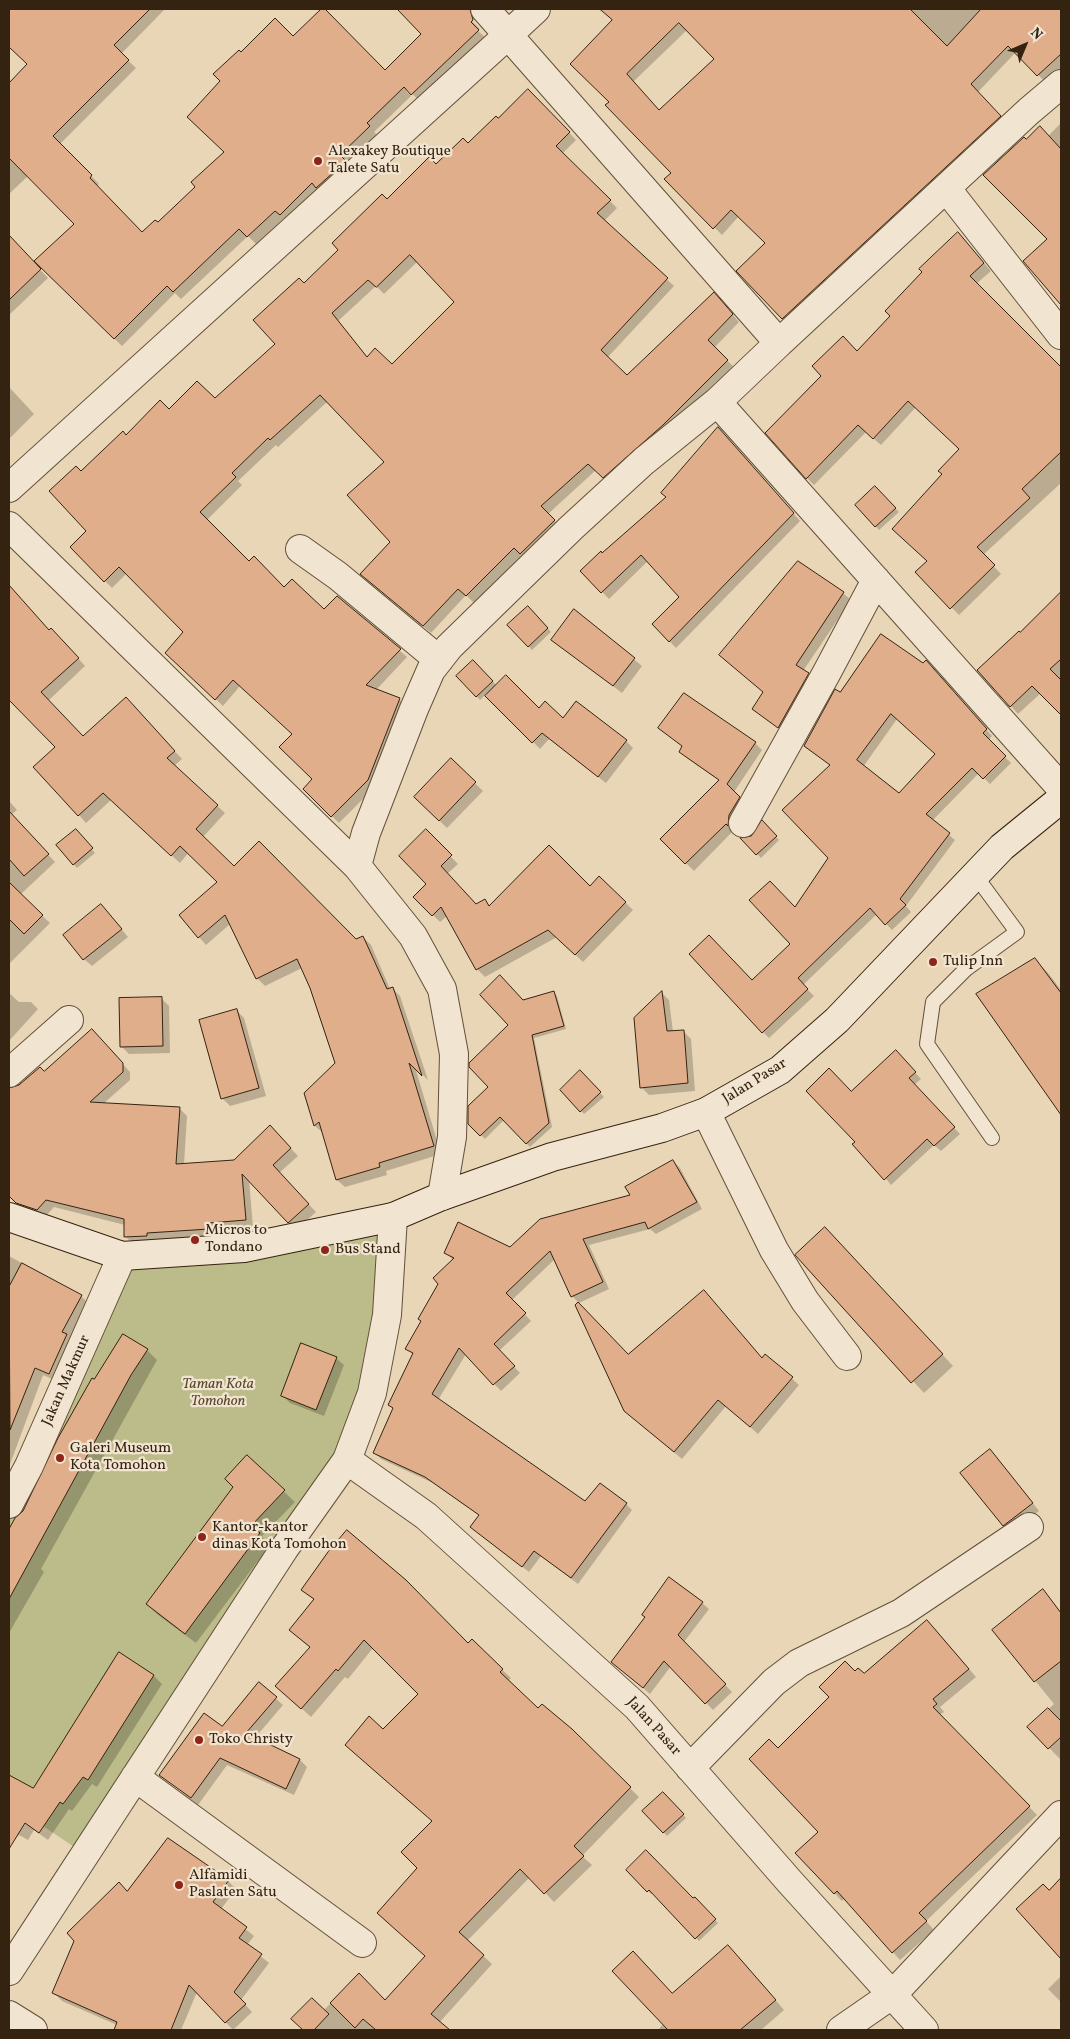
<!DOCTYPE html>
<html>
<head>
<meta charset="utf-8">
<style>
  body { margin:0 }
  #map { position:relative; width:1070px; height:2039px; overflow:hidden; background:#e9d6b6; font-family:Vollkorn,serif }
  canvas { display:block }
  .frame { position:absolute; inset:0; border:10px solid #352311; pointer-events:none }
  .north { position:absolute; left:1000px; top:20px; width:50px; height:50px; -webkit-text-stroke:4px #f1e4d0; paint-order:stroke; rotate:45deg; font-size:14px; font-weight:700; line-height:20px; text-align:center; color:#352311 }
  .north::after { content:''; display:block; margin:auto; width:18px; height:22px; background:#352311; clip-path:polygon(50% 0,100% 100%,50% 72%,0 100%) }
</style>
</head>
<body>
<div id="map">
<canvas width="1070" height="2039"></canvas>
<div class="frame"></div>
<div class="north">N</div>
</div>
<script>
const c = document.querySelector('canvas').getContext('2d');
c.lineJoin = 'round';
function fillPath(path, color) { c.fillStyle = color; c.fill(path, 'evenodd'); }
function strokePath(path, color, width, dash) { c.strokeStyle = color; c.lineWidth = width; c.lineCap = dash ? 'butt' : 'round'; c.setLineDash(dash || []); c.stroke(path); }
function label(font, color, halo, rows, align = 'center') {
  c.font = font + ' Vollkorn,serif'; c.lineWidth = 4.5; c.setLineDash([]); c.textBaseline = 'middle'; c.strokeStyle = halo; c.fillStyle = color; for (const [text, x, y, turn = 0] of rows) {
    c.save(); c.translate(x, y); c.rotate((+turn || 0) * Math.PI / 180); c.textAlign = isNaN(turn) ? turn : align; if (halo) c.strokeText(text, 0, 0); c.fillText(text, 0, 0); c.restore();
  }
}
fillPath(new Path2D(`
  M393 1217 347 1460 86 1855 9 1803V1504L122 1256Z`), '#bcbc8a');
fillPath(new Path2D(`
  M9 9H165L121 54 136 68 60 144 99 184 97 186 142 233 385 72 423 34 399 9H460L480 29 477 30 486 38 420 102 408 89 406 91 411 96 374 132 377 135 288 222 284 218 256 244 248 236 181 299 175 293 122 346 36 261 76 224 28 176 9 194V85L28 64 9 45Z
  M612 9H1061V68L1046 83 1016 52 978 92 1007 124 790 325 768 303 767 244 739 216 722 235 666 179 673 173 611 102 613 20 607 13ZM687 30 716 59 660 111 633 82Z
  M528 90 576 140 562 154 617 208 604 221 674 286 607 358 627 377 721 301 739 322 714 348 735 368 611 484 596 470 548 514 561 528 528 560 522 555 474 603 466 595 431 633 368 581 392 542 386 462 328 401 278 447 276 445 238 481 242 485 207 520 249 562 284 589 324 611 337 597 407 657 376 690 399 699 406 706 375 787 339 823 304 789 314 779 294 734 240 686 223 706 174 660 185 632 127 573 112 588 71 547 88 531 81 473 126 436 169 411 215 400 277 344 304 284 340 250 387 201 468 145 498 120ZM417 262 455 302 392 366 368 358 338 321 376 286 384 294Z
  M1061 123V301L1025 262 1049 239 1026 141 1048 136Z
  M9 236 48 278 9 315Z
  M965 241 991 271 976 284 1061 369V483L983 555 1001 574 959 615 917 572 928 561 943 474 960 449 916 407 881 445 866 432 814 485 807 478 857 353Z
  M9 387 34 414 9 439Z
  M725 435 800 521 676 648 653 624 680 597 648 561 609 599 582 571 667 497Z
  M875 488 899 512 879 530 856 505Z
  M9 590 50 631 59 637 85 666 48 701 83 738 133 707 182 759 174 766 225 813 203 837 234 868 356 940 363 937 371 945 390 989 392 988 400 996 428 1080 415 1067 441 1154 386 1171 387 1175 345 1187 337 1180 323 1133 315 1126 305 1093 337 1063 322 1011 302 968 265 986 257 978 230 924 206 945 199 937 219 882 189 852 180 863 111 800 86 823 79 815 56 747 9 698Z
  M843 593 851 600 803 671 815 681 786 734 754 708 764 693Z
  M1061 594V713L1041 693 1018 714 979 670 1020 634Z
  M528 607 551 632 532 650 509 625Z
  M575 611 642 666 622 693 553 640Z
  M473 661 497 686 539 710 626 741 633 748 606 783 549 739 540 749 486 694 480 700 458 676Z
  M923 665 932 668 992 736 988 740 1011 763 990 784 979 773 932 821 955 840 906 906 911 912 892 930 877 914 803 985 814 996 769 1038 763 1032 752 982 792 944 795 909 830 858 831 766 805 746 840 693ZM897 719 937 754 899 795 863 767Z
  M660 728 755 743 762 750 734 792 746 805 734 830 694 871 662 839 720 781 688 759 680 751 683 747Z
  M451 760 483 791 447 828 415 797Z
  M9 801 17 810 11 815 55 862 20 895 50 923 9 964Z
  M763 822 779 840 761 858 742 839 752 837Z
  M426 831 458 864 447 874 476 905 485 900 490 906 590 887 599 877 633 910 583 962 557 937 485 977 477 969 447 916 440 922 415 897 428 884Z
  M79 834 95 853 77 868 57 846Z
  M108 913 128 937 92 966 84 959Z
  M1035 959 1049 974 1061 990V1112L978 994Z
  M553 992 557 996 566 1029 534 1038 552 1127 530 1147 504 1120 485 1139 469 1123 490 1087 510 1025 523 1001Z
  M9 993 19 1002H31L38 1009 9 1041Z
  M662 993 669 1000 673 1032 683 1031 691 1039 695 1091 649 1095 641 1087Z
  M161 998 169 1006 170 1053 129 1054 121 1046Z
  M237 1011 244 1018 266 1096 230 1106 222 1098Z
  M99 1038 130 1072V1080L103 1104 180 1109 187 1116 184 1164 235 1161 278 1135 298 1156 279 1173 316 1212 296 1230 249 1180 253 1227 216 1230V1236L133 1244 125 1236V1225L54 1207 45 1217 25 1210 9 1195 11 1189 9 1187V1089H13L44 1073Z
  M896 1051 921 1079 914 1085 960 1134 941 1151 934 1145 891 1185 857 1142 851 1093Z
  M580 1072 604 1097 584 1114 561 1090Z
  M673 1161 680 1168 702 1209 656 1234 650 1229 589 1245 609 1289 579 1303 572 1296 555 1259 512 1300 531 1321 499 1351 520 1373 501 1391 466 1354 438 1400 585 1503 626 1504 632 1510 578 1584 541 1556 529 1572 472 1527 480 1516 433 1483 381 1459 374 1452 394 1409 390 1405 413 1355 407 1348 422 1322 419 1319 453 1260 445 1252 511 1248 631 1196Z
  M836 1240 953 1366 924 1393 797 1255Z
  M9 1256 81 1296 89 1304 57 1381 43 1375 9 1467Z
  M147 1350 157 1360 41 1569 44 1572 9 1633V1531L16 1519 24 1512 95 1381Z
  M628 1355 762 1359 765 1355 799 1385 758 1434 726 1406 682 1459 633 1418Z
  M336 1358 344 1365 324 1416 290 1403 283 1396Z
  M247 1457 295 1502 262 1536 270 1545 196 1643 158 1615 147 1604 235 1487Z
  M997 1458 1039 1511 1011 1532 1004 1525Z
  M302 1589 468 1644 472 1641 511 1678 508 1681 538 1710 571 1730 639 1797 582 1856 592 1865 554 1902 530 1877 467 1941 492 1964 439 2023 443 2027 441 2030H305L293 2019 323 2011 359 1975 385 2001 427 1956 418 1868 433 1822 383 1730 419 1694 373 1648 348 1679 345 1677 311 1717 277 1686 311 1648 290 1630 315 1601Z
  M1043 1591 1061 1612 1060 1759 1029 1727 1054 1704 994 1630Z
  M702 1603 709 1609 684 1642 732 1692 713 1710 671 1666 650 1694 613 1662Z
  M935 1629 976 1677 940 1707 944 1712 939 1715 1037 1815 926 1921 934 1930 900 1960 845 1898 842 1901 797 1853 819 1832 779 1750 855 1672 864 1675Z
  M120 1654 154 1676 162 1684 97 1787 92 1784 72 1811 69 1809 48 1840 34 1830 28 1840 19 1835 9 1844V1776L33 1790Z
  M259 1684 283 1705 254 1739 300 1760 307 1767 294 1795 227 1765 198 1805 161 1775 222 1727Z
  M663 1793 686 1818 667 1836 644 1811Z
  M168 1840 228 1881 236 1889 221 1909 254 1936 247 1945 269 1963 241 2000 252 2012 233 2030 197 1992 181 2030H115L117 2025 62 2001 54 1993Z
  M628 1870 693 1900 695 1899 718 1923 699 1941 653 1892 651 1894Z
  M1061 1880V1957L1017 1909 1049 1891Z
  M738 1956 784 2010 761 2030H658L663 2024 673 1995Z
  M1061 1976V2002L1048 1989Z`), '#0003');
const building = new Path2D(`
  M9 9H150L114 45 129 60 53 136 92 175 90 178 142 232 155 220 158 222 195 187 191 182 224 152 187 117 220 81 213 74 239 50 241 52 275 18 293 36 321 9H325L385 70 421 34 397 9H470L473 20 471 22 479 30 411 95 404 87 367 123 370 126 340 155 346 161 316 188 312 183 280 215 275 211 247 237 239 229 173 292 167 286 114 339 34 261 74 224 9 158V83L27 64 9 47Z
  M600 9H910L947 46 981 9H1061V54L1037 76 1008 46 971 84 1001 116 782 319 736 271 765 243 731 210 713 229 664 179 671 173 605 105 609 102 570 64 612 20ZM679 23 714 59 659 110 627 74Z
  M528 89 570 132 556 146 611 200 597 213 668 278 601 350 627 375 714 292 733 314 708 340 728 360 663 425 603 478 588 464 541 506 555 520 520 554 514 548 466 596 458 589 423 626 360 574 390 542 347 495 384 462 320 395 270 440 268 438 232 473 236 477 200 512 249 561 254 556 284 587 292 579 324 609 337 596 401 649 366 685 400 698 368 780 331 817 303 789 312 779 279 747 292 734 233 680 215 700 165 653 183 632 119 567 104 582 70 547 86 531 49 491 76 466 81 471 123 431 126 435 160 400 169 409 197 381 215 398 275 344 253 320 299 278 304 283 338 250 332 243 382 194 387 199 429 157 436 164 463 138 468 143 496 116 498 118ZM410 255 454 302 392 364 375 348 367 357 332 313 368 280 376 287Z
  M1040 126 1061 149V305L1023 261 1047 239 983 175 1024 137 1026 139Z
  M958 232 984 263 970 276 1061 367V452L1022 489 1030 498 977 547 995 565 950 609 915 572 927 561 892 529 942 474 938 471 959 449 908 401 873 439 858 425 806 479 765 433 821 376 812 366 843 336 857 351 890 316 885 311 922 272 919 269Z
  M9 235 41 269 9 300Z
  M718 427 794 513 669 642 652 624 679 597 641 555 601 593 580 571 601 551 602 553 666 497 661 493Z
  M875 486 896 508 875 527 855 505Z
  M798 561 844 592 796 665 809 673 778 728 752 709 763 692 719 655Z
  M9 585 49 630 51 628 79 658 41 692 83 736 126 697 175 751 167 758 218 805 196 829 234 866 259 841 356 939 363 936 387 989 393 987 422 1076 409 1063 434 1146 379 1163 380 1167 336 1180 319 1122 314 1126 304 1093 335 1063 310 988 297 959 256 979 225 915 198 938 179 915 217 882 180 846 171 856 103 793 78 816 33 767 55 747 9 700Z
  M1061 592V659L1050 669 1061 680V715L1032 686 1010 707 977 670 1019 631 1020 632Z
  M528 606 548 628 528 647 507 625Z
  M574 609 635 658 613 686 551 640Z
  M881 634 923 663 926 660 987 729 983 733 1006 756 983 779 972 768 926 814 950 833 900 899 906 905 885 925 870 908 798 978 808 989 762 1033 689 954 709 935 752 980 790 944 749 900 770 881 795 907 828 858 782 810 830 765 804 746 835 689 840 692ZM891 714 935 754 899 793 857 760Z
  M473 660 493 681 476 697 456 676Z
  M506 675 539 708 545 701 563 718 576 701 627 740 598 777 542 733 532 743 485 696Z
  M684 693 756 742 727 784 740 797 729 815 728 826 726 824 685 864 660 839 719 780 679 752 682 746 658 728Z
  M451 758 476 782 439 821 414 797Z
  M9 811 49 854 24 876 9 859Z
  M762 820 777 836 756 855 740 838 751 836Z
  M76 829 93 848 73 865 56 845Z
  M426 829 452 855 441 866 476 904 485 899 489 906 549 845 590 886 599 876 626 902 575 955 548 930 476 970 441 907 432 916 413 897 426 884 399 856Z
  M9 882 43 915 24 934 9 919Z
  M101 904 122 929 83 960 63 935Z
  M1035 958 1061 993V1115L976 994Z
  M500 975 523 1000 554 991 564 1026 532 1035 549 1123 526 1144 500 1117 480 1136 468 1124V1106L488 1087 469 1067V1063L508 1025 480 995Z
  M662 991 667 1031 684 1030 688 1083 640 1088 634 1018Z
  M162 997 163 1046 120 1047 119 998Z
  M237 1009 259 1088 221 1099 199 1020Z
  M92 1029 123 1063V1072L90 1102 180 1107 176 1164 234 1160 270 1125 291 1148 273 1165 309 1204 288 1223 242 1174 246 1220 209 1223V1229L147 1233V1236L124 1237V1219L46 1200 37 1210 16 1203 9 1196V1088L19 1085 40 1067 44 1071Z
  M896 1050 916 1072 909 1078 955 1127 934 1146 927 1139 884 1180 852 1144 855 1142 806 1091 829 1068 851 1091Z
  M580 1070 601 1092 580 1112 560 1090Z
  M673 1160 697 1202 648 1229 645 1222 583 1239 603 1282 571 1297 550 1251 506 1293 526 1313 494 1344 515 1366 493 1385 459 1348 432 1394 585 1501 600 1483 627 1503 571 1578 534 1551 522 1567 470 1527 479 1515 425 1477 373 1453 393 1408 388 1405 413 1353 405 1349 421 1321 418 1319 438 1284 433 1278 454 1258 444 1253 458 1222 510 1247 540 1219 630 1195 625 1187Z
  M825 1227 943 1354 911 1383 795 1255Z
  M22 1263 82 1295 62 1332 67 1334 49 1374 35 1368 10 1430 9 1287Z
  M704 1290 762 1358 765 1354 793 1377 750 1427 718 1400 674 1452 624 1411 575 1305 578 1302 628 1354Z
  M123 1334 148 1349 131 1375 9 1599V1529L15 1518 23 1511 58 1438 92 1378 94 1379Z
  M301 1343 337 1357 316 1410 281 1396Z
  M990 1449 1033 1503 1003 1526 960 1473Z
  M247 1455 285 1490 251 1526 260 1533 185 1634 146 1604 233 1487 225 1479Z
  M347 1530 406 1580 468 1643 472 1639 503 1669 500 1672 538 1708 542 1704 572 1729 631 1787 574 1846 584 1856 544 1894 520 1869 459 1932 484 1955 431 2014 450 2030H376L363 2019 355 2028 330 2003 359 1973 385 2000 425 1956 377 1913 417 1868 401 1852 432 1821 345 1745 369 1716 383 1729 418 1694 364 1640 338 1671 336 1669 301 1709 275 1686 310 1647 289 1630 314 1599 301 1590 328 1552Z
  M669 1577 703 1602 678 1635 726 1684 705 1704 664 1661 643 1688 611 1662 645 1617 642 1615Z
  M1043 1589 1061 1613V1661L1034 1682 992 1630Z
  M927 1620 969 1669 933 1699 937 1704 933 1707 1030 1806 919 1913 927 1921 892 1953 837 1891 834 1894 795 1853 818 1832 749 1759 769 1739 778 1748 829 1697 819 1687 845 1661 855 1671 858 1668 864 1673Z
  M119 1652 154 1675 88 1780 83 1777 63 1804 60 1802 39 1833 25 1823 9 1849V1775L33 1788Z
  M259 1682 277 1697 246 1733 300 1759 286 1789 220 1758 191 1798 159 1775 204 1713 222 1726Z
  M1048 1708 1061 1721V1737L1048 1749 1027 1727Z
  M663 1792 684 1814 663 1833 642 1811Z
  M168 1838 229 1880 213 1902 247 1927 239 1938 262 1954 234 1992 246 2004 225 2023 189 1985 171 2030H114L117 2022 52 1993 74 1941 67 1933 119 1882 127 1891Z
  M646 1850 693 1898 695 1897 716 1919 695 1939 649 1890 647 1892 626 1870Z
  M1061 1878V1959L1016 1909 1043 1884 1049 1890Z
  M728 1945 776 2000 740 2030H668L612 1971 633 1951 672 1993Z
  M312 1998 329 2014 314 2030H303L291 2019Z`);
fillPath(building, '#e1ae8b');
strokePath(building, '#352311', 1);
const lane = new Path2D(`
  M975 875 1017 932 966 969 933 1002 927 1044 992 1138`);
const street = new Path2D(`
  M485 9 508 35 536 9
  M946 188 1061 335
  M779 343 1029 111 1061 84
  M9 488 508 35 779 343 717 402 1061 788
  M9 526 357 866 413 936 442 989 454 1054 452 1137 442 1196
  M300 549 338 576 439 660
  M743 823 826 674 876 580
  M357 866 366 833 414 709 431 670 449 647 571 528 644 461 717 402
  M9 1073 69 1020
  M706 1112 774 1250 805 1301 847 1356
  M347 1460 426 1516 637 1707 790 1882 924 2030
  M9 1504 29 1466 122 1256
  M690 1768 774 1682 799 1663 901 1613 1029 1527
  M135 1777 362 1943
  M9 1971 284 1549 347 1460 372 1393 387 1315 393 1217
  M9 2015 33 2030
  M841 2030 893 1994 1061 1815`);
const secondary = new Path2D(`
  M9 1217 122 1256 244 1248 393 1217 442 1196 552 1157 662 1128 706 1112 780 1070 837 1020 1002 847 1061 799`);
strokePath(lane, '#62503a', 16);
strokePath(street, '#62503a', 30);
strokePath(secondary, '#352311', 30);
strokePath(lane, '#f1e4d0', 14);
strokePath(street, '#f1e4d0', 28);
strokePath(secondary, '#f1e4d0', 28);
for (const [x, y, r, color] of [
  [318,161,5,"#8f2418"],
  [933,962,5,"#8f2418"],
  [195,1240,5,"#8f2418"],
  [325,1250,5,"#8f2418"],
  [60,1458,5,"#8f2418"],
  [202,1537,5,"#8f2418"],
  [199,1740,5,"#8f2418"],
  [179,1885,5,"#8f2418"]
]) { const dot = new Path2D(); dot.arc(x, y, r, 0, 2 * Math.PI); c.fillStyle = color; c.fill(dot); strokePath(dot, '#f1e4d0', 2); }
label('15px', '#352311', '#f1e4d0', [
  ["Alexakey Boutique",328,152],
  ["Talete Satu",328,169],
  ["Tulip Inn",943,962],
  ["Micros to",205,1231],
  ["Tondano",205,1248],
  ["Bus Stand",335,1250],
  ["Galeri Museum",70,1449],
  ["Kota Tomohon",70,1466],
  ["Kantor-kantor",212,1528],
  ["dinas Kota Tomohon",212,1545],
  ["Toko Christy",209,1740],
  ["Alfamidi",189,1876],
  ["Paslaten Satu",189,1893]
], 'left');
label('15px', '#352311', '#f1e4d0', [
  ["Jalan Pasar",755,1082,-32],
  ["Jakan Makmur",67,1381,-66],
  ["Jalan Pasar",653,1727,48]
]);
label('italic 15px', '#57492f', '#f1e4d0', [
  ["Taman Kota",218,1385],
  ["Tomohon",218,1402]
]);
</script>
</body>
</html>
